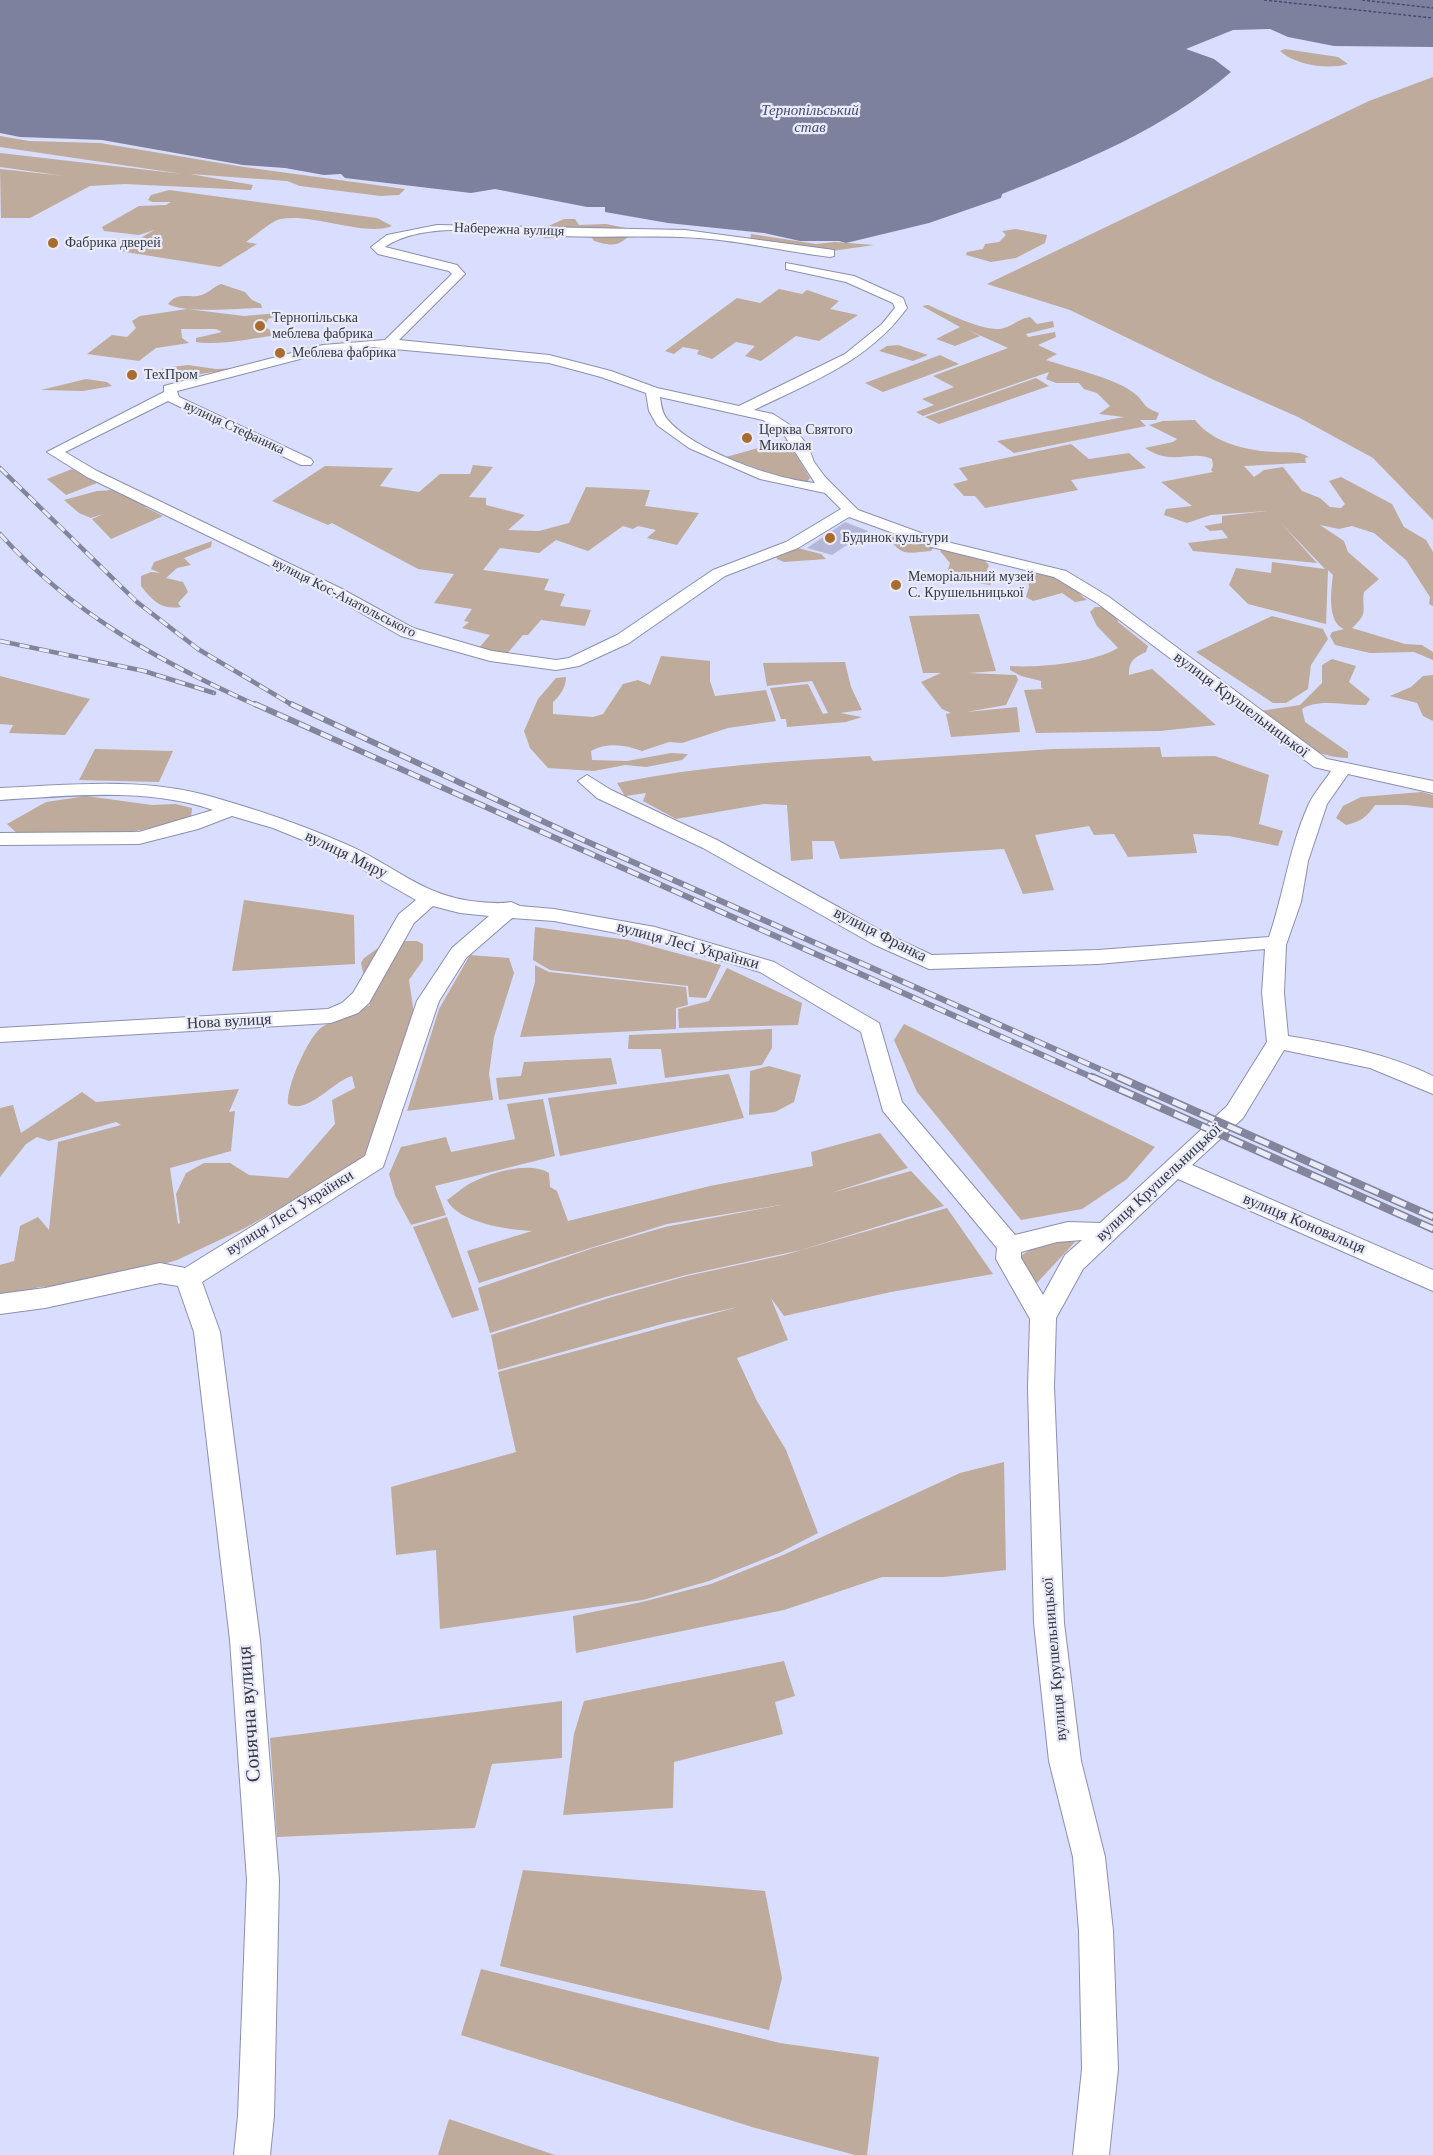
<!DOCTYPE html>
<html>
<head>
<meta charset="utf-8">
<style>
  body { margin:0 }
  canvas { display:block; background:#d9ddfe }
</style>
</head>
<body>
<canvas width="1433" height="2155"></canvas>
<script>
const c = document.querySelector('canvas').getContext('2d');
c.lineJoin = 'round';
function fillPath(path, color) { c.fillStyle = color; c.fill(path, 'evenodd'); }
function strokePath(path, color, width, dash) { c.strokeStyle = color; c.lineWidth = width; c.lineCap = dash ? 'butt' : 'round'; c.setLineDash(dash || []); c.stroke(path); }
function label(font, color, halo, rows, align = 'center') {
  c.font = font + ' Georgia,serif'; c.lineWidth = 4.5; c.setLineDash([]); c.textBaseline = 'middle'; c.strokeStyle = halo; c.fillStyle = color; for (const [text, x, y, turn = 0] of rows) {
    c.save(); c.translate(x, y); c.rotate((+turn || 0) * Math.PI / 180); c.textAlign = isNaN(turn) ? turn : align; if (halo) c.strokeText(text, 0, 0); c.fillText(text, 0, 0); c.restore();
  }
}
fillPath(new Path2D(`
  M1285 49 1338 57 1348 64C1328 70 1295 65 1280 51Z
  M1433 77V520L1373 458 1298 417 1214 380 1070 310 987 284 1369 101Z
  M0 136 29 141 100 143 244 167 405 189 399 195 381 196 300 186 287 181 190 174 253 185 251 190 125 184 90 186 30 218H1L0 169 65 176 0 167V153L183 174 0 147Z
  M169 190 377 218 392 226C366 237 312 213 281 219 273 220 257 234 246 242L257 244 220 267 119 251 154 230 139 235 104 231 102 227 139 206 166 205 171 202H152L148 200 151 195Z
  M564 219H575L579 225 606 224 636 230C619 245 617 248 594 241L591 236C579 232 559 240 542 238L558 234 544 228Z
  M1016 229 1047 235 1045 243 1016 258 991 262 966 255 967 252 983 249 985 244 999 242 1006 235 1002 231Z
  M751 234 816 244 835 242 874 245 832 251 750 240Z
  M221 284 245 292 252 300 261 304 262 308C241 308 185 314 168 304 177 293 185 297 198 296 208 294 213 287 221 284Z
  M779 289 802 294 807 290 839 301 830 309 858 315 819 341 796 336 761 361 745 356 755 346 736 342 712 359 697 354 699 350 683 347 674 354 665 351 737 298 760 303Z
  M928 305C944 312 988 334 1004 328 1014 325 1020 318 1030 317L1037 324 1053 321 1054 327 1026 334 1028 337 1055 332 1056 337 1038 345 1057 354 1046 360C1070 368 1115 378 1134 393 1146 402 1140 406 1159 413L1156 420H1140L1146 426 1014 453 997 441 1124 417 1099 414 1110 406 1097 393 1084 389 1079 383H1056L1046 379 1049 372 923 416 916 412 934 405 922 399 954 387 933 376 1008 348 966 329 980 336 955 346 936 339 960 327 922 306Z
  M187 309 244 316 278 313 280 315 268 319 265 327 278 335C254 338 218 346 196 342V338L222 332 216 329H181L182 338 189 343 156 348 139 361 87 354 112 335 127 337 136 328 132 321 140 316Z
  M898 345 928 355 913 361 879 351 887 346Z
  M940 355 959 364 883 392 865 383Z
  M188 365 216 369 240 368 160 380 158 376H153L163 368Z
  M1036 378 1049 386 939 424 925 417Z
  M86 379 107 382 112 386 83 391 41 390Z
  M1195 420C1213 443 1247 451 1276 452 1288 453 1298 450 1309 457L1305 458 1306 463H1300L1244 466 1254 477 1264 470 1283 467 1302 491 1320 498 1330 507 1341 508 1345 504 1329 481 1341 477 1392 504 1404 527 1426 540 1433 552V606L1429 604 1430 597 1406 560 1374 533 1352 526 1339 529 1320 525 1344 541 1348 552 1379 579 1364 592C1361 610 1370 612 1352 628L1405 644 1422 645 1433 652V660L1414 652 1370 653 1335 645 1330 636 1332 632 1344 629C1327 623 1331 590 1333 575L1328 570 1326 624 1248 604 1229 585 1236 568 1271 573 1272 562 1325 569 1281 523 1317 563 1193 551 1188 543 1228 538 1222 530 1210 531 1204 526 1222 523V516L1267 511 1211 515 1187 523 1164 515 1166 509 1192 506 1161 482 1213 472 1211 470 1213 466 1212 459C1191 449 1173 467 1145 448L1173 442 1177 439 1149 425 1163 421Z
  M787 440 810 478 807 482 797 483 726 457Z
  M1071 444 1089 459 1129 453 1146 468 1071 480 1078 490 985 508 975 496H964L953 484 968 480 959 468Z
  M473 465 493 467 469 497 486 498V505L525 515 508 530 539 531 569 523 586 487 650 490 645 506 699 513 677 545 647 538 656 530 638 526 633 529 623 526 588 551 556 540 539 553 500 548 483 570 549 579 544 590 565 594 560 606 591 610 585 626 541 620 528 635H523L506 655 478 649 490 635 462 628 469 622 464 621 472 609 434 603 454 574 418 569 332 523 328 525 272 501 325 466 393 468 380 486 419 492 440 474H470Z
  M72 469 97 483 66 495 47 479Z
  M113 490 149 506 145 507 163 516 111 539 92 519 103 514 91 518 79 513 64 500 97 491Z
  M892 534 934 547 931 551C907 553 902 557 887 536Z
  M212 541 211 547 184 558 191 565 177 568 166 578 183 582 188 592 178 603 181 607C161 610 153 601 141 586V576L151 572 160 573 151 569 154 562Z
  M798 548 821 554 826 559 784 562 777 559 776 554Z
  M942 549 980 556 989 565 987 570 997 575 990 585 958 580 950 575 948 570 950 563 940 551Z
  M1034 573C1047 576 1061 576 1072 586 1078 591 1080 595 1087 600L1075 602 1062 593 1033 601 1026 597 1029 587 1027 574Z
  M1095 607H1107L1115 614 1118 622 1148 646 1146 652C1134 658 1129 660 1129 675L1152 669 1216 725 1160 731 1036 733 1024 690 1043 689 1041 687V681L1021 676 1010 670V666C1039 668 1093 663 1118 648L1097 626 1090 612Z
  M979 614 996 671 968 673 1016 675 1018 680 1006 705 966 712 1017 707 1020 732 951 737 946 714 951 713 942 709 921 682 941 673H923L909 616Z
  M1272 616 1323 629 1328 639 1311 665 1308 689 1286 703H1273L1196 652Z
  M661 656 710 661V681L715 696 766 690 776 721 728 728 682 743 669 742 642 751C625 745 608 742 591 751L592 760 627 761 671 753 688 754 682 760 646 767 625 765 594 771 548 768 530 748 524 731 538 699 556 678 566 677C566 687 560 696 553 702V714L593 717 603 714 623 684 638 680 650 685Z
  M1332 659 1356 666 1349 682 1370 699 1366 705C1345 706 1320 698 1302 709L1305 722 1348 752V758C1308 757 1290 735 1260 711L1300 705 1322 683V665Z
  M845 662 851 687 862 710 840 713 862 717 846 722 787 727 786 719H781L770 688 808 684 823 714 828 713 812 681 767 686 763 663Z
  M1433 675V721L1423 716 1417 703 1390 696 1411 687 1423 676Z
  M0 676 90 699 65 735 9 733 13 725 0 724Z
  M1160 747 1162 757 1215 756 1269 775 1259 824 1283 831 1278 846 1229 836 1193 834 1197 853 1128 857 1114 834 1094 835 1089 826 1035 835 1054 890 1023 894 1004 849 840 859 834 841H812L813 859 791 861 787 805 764 804 676 819 643 801 646 793 625 796 617 783C700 766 785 761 870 756L873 761 1053 749Z
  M95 749 173 751 159 782 79 780Z
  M1422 792 1433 795V808L1406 805H1375C1367 817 1360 822 1346 825L1336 818 1343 806 1361 797Z
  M86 796 152 805 176 804 192 808 191 819 113 836 19 835 7 824 46 802Z
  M244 900 354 915 355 964 232 971Z
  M535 927 628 940 721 965 706 998 689 997 688 986 550 970 533 960Z
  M388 941H417L423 944V960L409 980 414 1014 407 1028 411 1053 398 1062 394 1070 369 1158 245 1228 177 1260 95 1285 39 1287 0 1299V1265L14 1261 20 1226 38 1217 49 1230 58 1142 121 1125 116 1122 49 1141 37 1137 26 1144 0 1177V1108L13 1105 21 1133 82 1092 96 1102 239 1089 229 1112 235 1111 231 1151 170 1168 178 1224 180 1223 176 1194 186 1173 204 1163H230L249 1175 288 1178 335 1124 332 1100 355 1088 352 1076C333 1081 308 1115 288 1104 286 1087 308 1037 322 1027 336 1018 355 1012 370 1005L361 963 364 958Z
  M470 955 509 958 514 973 494 1037 489 1074 493 1100 407 1111 439 1009Z
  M535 965 549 972 686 987 688 1005 676 1008V1029L520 1037 535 982Z
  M727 968 802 1003 798 1025 679 1028 678 1009 709 1001Z
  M904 1024 1155 1147 1127 1179 1082 1209 1021 1220 917 1092 894 1040Z
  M772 1029V1048L762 1065 665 1078 661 1049H628L629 1035Z
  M611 1058 617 1084 499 1100 496 1078 521 1076 524 1062Z
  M769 1066 801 1075 794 1102 775 1112 749 1115 750 1071Z
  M729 1074 744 1118 560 1156 548 1098Z
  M543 1099 555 1156 435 1186 446 1215 411 1225 395 1195 389 1174 401 1147 446 1137 451 1152 515 1139 507 1104Z
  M880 1133 908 1168 831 1193 911 1171 944 1206 801 1250 686 1275 605 1297 490 1333 478 1288 593 1248 665 1227 786 1204 667 1224 479 1283 467 1251 532 1231C510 1230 458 1223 447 1200 456 1194 465 1185 475 1181 494 1172 530 1161 549 1173L550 1187 557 1191 568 1221 710 1186 813 1166 811 1152Z
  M947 1208 993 1274 891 1292 784 1316 771 1298 788 1340 737 1358 757 1401 786 1450 818 1533 779 1553 709 1581 643 1600 440 1629 436 1550 396 1555 391 1487 516 1452 498 1372 738 1307 669 1322 498 1370 491 1335 612 1297 687 1276 784 1255Z
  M447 1217 479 1310 452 1318 413 1227Z
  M1071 1240 1075 1242 1035 1285 1020 1264 1022 1255 1033 1248Z
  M1004 1462 1006 1570 944 1577H882L784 1610 576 1653 573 1616 642 1602 711 1584 783 1555 960 1473Z
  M784 1661 795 1696 775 1702 783 1734 674 1762 673 1808 563 1815 574 1734 584 1701Z
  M562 1701V1758L492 1764 475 1828 277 1837 270 1738Z
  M523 1870 765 1891 782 1978 769 2030 500 1966Z
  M481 1969 780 2043 879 2057 867 2155H855L752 2127 461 2035Z
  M449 2119 555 2155H438Z`), '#beab9b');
fillPath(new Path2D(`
  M0 0H1433V47L1334 46 1288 37 1270 29 1233 30 1186 49 1214 59 1231 72C1164 129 1083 162 1002 194L1001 198 929 223 846 243 839 241H800L764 233 668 223 605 212V207H587L495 189 471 193 345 178 341 174 324 175 285 168 243 165 102 140 20 137 0 133Z`), '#7e819e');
strokePath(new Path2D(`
  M1264 0 1433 18
  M1362 0 1433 8`), '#464976', 1.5, [3, 2]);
fillPath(new Path2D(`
  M845 522 868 531 832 555 807 548Z`), '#b4b7d8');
const street = new Path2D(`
  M437 225 685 230 834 250V256L830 257C786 252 743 241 699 238 653 235 606 238 559 236 509 234 427 218 385 247L457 265 465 274 399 340 549 355 611 371 657 388 739 406 845 354 882 324 895 308 893 303 846 282 786 269V263L854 276 903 298 907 308C869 361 811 382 754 410L773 414 793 427 808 446 814 462 825 477 858 510 943 541 1066 571 1109 597 1327 759 1433 781V793L1348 774 1327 804 1308 861 1301 902 1286 945 1284 993 1288 1036C1338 1044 1388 1054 1433 1076V1094L1370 1068 1284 1050 1243 1118 1192 1165 1433 1270V1291L1178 1179 1083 1269 1056 1318 1054 1387 1064 1623 1081 1761 1105 1857 1113 1931 1118 2069 1109 2155H1073L1082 2069 1079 1931 1073 1857 1049 1761 1034 1623 1028 1387 1030 1319 996 1259 997 1248 883 1111 861 1032 760 972 653 940 554 921 512 918 466 958 439 1001 383 1167 202 1282 220 1332 260 1640 279 1880 274 2116 270 2155H234L238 2116 247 1880 230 1640 194 1332 178 1286 160 1283 45 1308 0 1314V1294L45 1288 160 1263 185 1268 365 1156 417 1001 452 948 489 916 460 913 433 906 414 923 369 1003 358 1013 331 1023 0 1042V1028L328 1009 342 1003 353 993 399 914 416 900 332 852 273 828 232 816 198 829 139 844 0 845V833L139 832 213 810C145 787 70 796 0 800V788C69 785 141 777 209 796 255 809 300 824 343 843 394 864 421 897 480 902 491 903 500 904 511 902L520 906 554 909 655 927 774 962 879 1023 902 1102 1015 1235 1068 1222 1100 1223 1227 1106 1267 1042 1262 993 1265 949 1098 964 929 969 873 944 703 848 597 798 578 781 587 775 611 790 717 840 887 934 932 955 1098 950 1269 937C1284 894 1289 848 1308 806 1313 794 1324 782 1331 771L1314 767 1097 603 1054 577 932 547 849 517 798 548 725 576 629 643 579 666 556 670 490 661 401 636 328 594 87 477 47 452 164 392V386L323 345 385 340 452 274 449 271 378 254 371 247 387 235ZM372 347 549 363 601 377 646 393 649 411 657 425 689 448 760 479 825 493 841 509 786 542 713 570 617 635 569 658 556 660 492 651 413 628 340 588 97 471 65 452 168 401 301 465H311L313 462 311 459 179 397 177 391 323 353ZM660 397 763 420 783 433 815 483C774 479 694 451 667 419 662 413 661 404 660 397ZM1082 1240 1065 1255 1043 1295 1021 1258V1252L1057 1242Z`);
strokePath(street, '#8c8fae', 2);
fillPath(street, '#fff');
const railFar2 = new Path2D(`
  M0 468 137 602 198 649 294 706
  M0 534C71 613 162 663 258 706
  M0 641 144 671 214 693`);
const railFar1 = new Path2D(`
  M255 704 1096 1079
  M291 704 581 839 1122 1079`);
const rail = new Path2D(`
  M1092 1077 1433 1229
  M1118 1077 1433 1217`);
strokePath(railFar2, '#82859b', 4.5);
strokePath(railFar1, '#82859b', 6);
strokePath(rail, '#82859b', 8);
strokePath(railFar2, '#eaebf9', 3, [10]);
strokePath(railFar1, '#eaebf9', 4, [12]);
strokePath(rail, '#eaebf9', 5, [15]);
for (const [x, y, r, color] of [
  [53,243,6,"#a86c2f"],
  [260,326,6,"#a86c2f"],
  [280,353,6,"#a86c2f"],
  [132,375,6,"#a86c2f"],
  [747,438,6,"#a86c2f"],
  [830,538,6,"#a86c2f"],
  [896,585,6,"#a86c2f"]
]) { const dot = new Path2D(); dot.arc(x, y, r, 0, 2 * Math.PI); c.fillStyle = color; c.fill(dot); strokePath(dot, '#eaebf9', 2); }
label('14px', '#373845', '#eaebf9', [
  ["Набережна вулиця",509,230,2],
  ["вулиця Стефаника",234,428,25],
  ["вулиця Кос-Анатольського",344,598,27]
]);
label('14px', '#373845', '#eaebf9', [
  ["Фабрика дверей",65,243],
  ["Тернопільська",272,318],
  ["меблева фабрика",272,334],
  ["Меблева фабрика",292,353],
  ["ТехПром",144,375],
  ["Церква Святого",759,430],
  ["Миколая",759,446],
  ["Будинок культури",842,538],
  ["Меморіальний музей",908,577],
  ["С. Крушельницької",908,593]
], 'left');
label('italic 15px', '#464976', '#eaebf9', [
  ["Тернопільський",810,111],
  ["став",810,128]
]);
label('16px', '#373845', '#eaebf9', [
  ["вулиця Крушельницької",1241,705,37],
  ["вулиця Миру",346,855,26],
  ["вулиця Франка",880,935,27],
  ["вулиця Лесі Українки",688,946,15],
  ["Нова вулиця",229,1022,-3],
  ["вулиця Крушельницької",1159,1183,-43],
  ["вулиця Лесі Українки",290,1213,-32],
  ["вулиця Коновальця",1304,1224,23],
  ["вулиця Крушельницької",1055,1659,-95]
]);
label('20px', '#373845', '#eaebf9', [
  ["Сонячна вулиця",250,1714,-94]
]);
</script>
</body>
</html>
